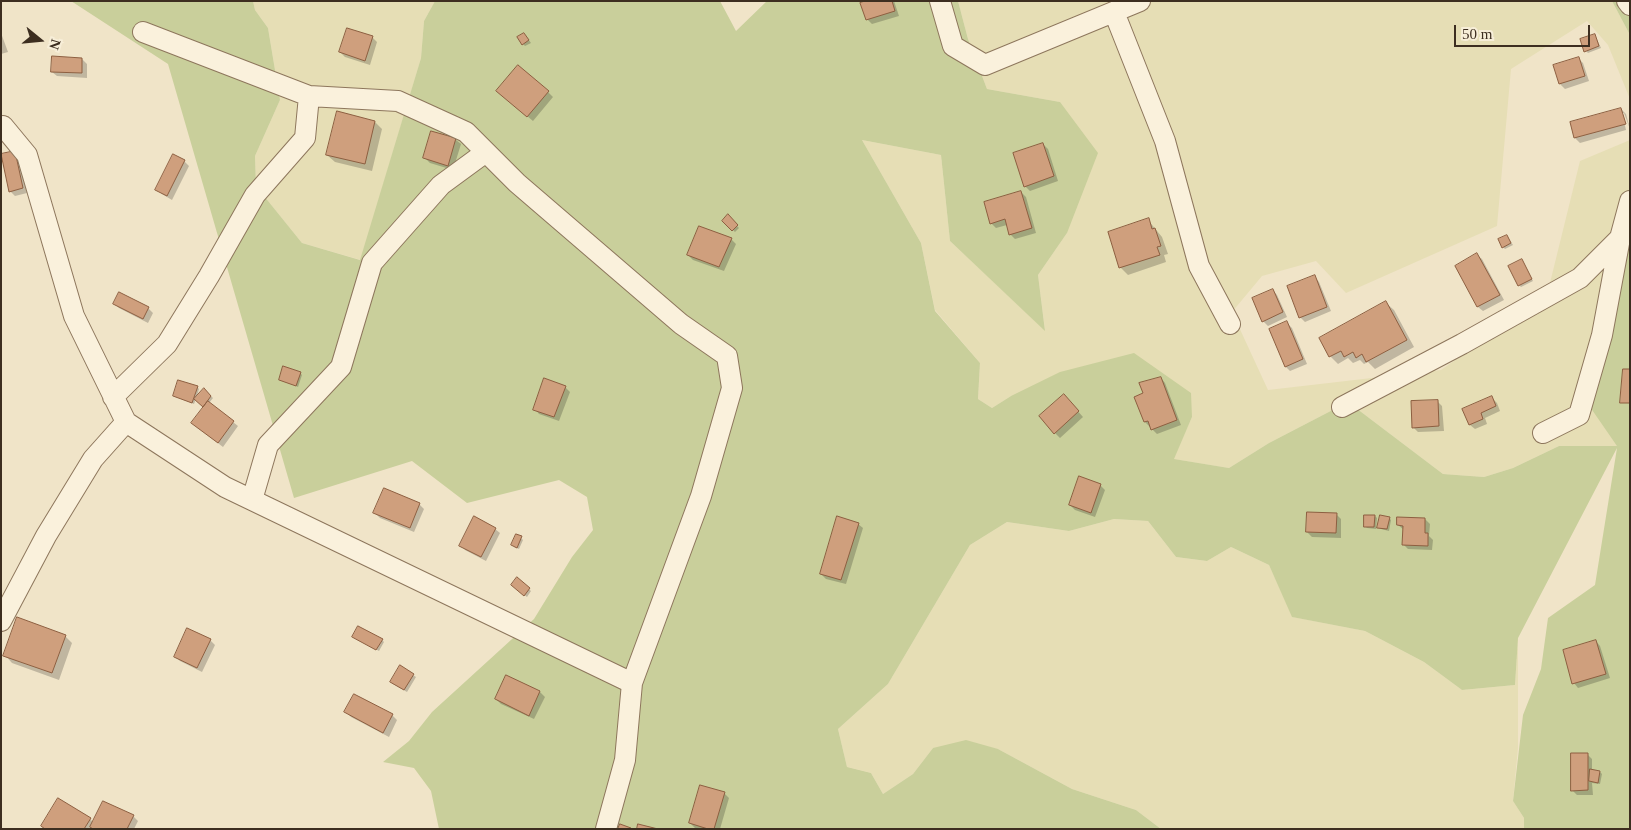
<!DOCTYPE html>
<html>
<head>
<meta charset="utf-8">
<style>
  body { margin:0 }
  #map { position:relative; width:1631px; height:830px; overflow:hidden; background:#f0e4c8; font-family:"Times New Roman",serif }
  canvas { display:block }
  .frame { position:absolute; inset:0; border:2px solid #3d2e20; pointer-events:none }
  .north { position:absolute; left:15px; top:15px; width:50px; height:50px; -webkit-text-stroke:4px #f7eed8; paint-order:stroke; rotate:107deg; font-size:14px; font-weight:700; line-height:20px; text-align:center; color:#3d2e20 }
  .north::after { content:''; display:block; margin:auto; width:18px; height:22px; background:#3d2e20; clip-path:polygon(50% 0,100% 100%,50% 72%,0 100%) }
  .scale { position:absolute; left:1454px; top:25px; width:136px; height:22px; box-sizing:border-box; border:2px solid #3d2e20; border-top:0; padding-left:6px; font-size:15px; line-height:18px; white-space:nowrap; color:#3d2e20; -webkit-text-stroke:4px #f7eed8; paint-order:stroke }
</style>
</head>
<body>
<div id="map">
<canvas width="1631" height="830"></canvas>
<div class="frame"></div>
<div class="north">N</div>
<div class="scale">50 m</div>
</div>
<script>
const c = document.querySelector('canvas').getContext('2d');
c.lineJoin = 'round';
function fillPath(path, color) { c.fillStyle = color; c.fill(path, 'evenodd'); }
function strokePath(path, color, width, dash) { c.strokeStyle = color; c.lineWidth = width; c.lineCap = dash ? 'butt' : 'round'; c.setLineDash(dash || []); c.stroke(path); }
fillPath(new Path2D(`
  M253 1H435L424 21 421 58 361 260 302 243 256 186 255 156 280 100 268 28 255 10Z
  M958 1H1612L1630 35V99L1608 45 1587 21 1511 69 1497 226 1346 293 1316 261 1262 276 1232 312 1268 390 1441 370 1547 295 1580 161 1630 140V216L1617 446H1559L1513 468 1484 477 1443 474 1348 402 1269 443 1229 468 1173 459 1192 417 1011 396 992 408 978 399 980 363 935 310 921 243 862 140 941 155 950 241 1045 330 1038 275 1067 233 1060 102 987 89 968 39Z
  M1114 519 1148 521 1176 557 1207 561 1231 547 1269 565 1293 617 1365 631 1424 662 1462 690 1515 685 1518 638V748L1513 801 1524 818V829H1161L1136 810 1072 789 998 749 933 748 913 774 883 794 871 773 847 767 838 729 888 684 970 545 1007 522 1069 531Z`), '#e6deb5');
fillPath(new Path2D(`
  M71 1H253L255 10 268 28 280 100 255 156 256 186 302 243 360 260 421 58 424 21 435 1H720L736 31 767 1H958L968 39 987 89 1060 102 1098 153 1067 233 1038 275 1045 331 950 241 941 155 862 140 921 243 935 311 980 363 978 399 992 408 1011 396 1060 372 1134 353 1191 393 1192 417 1174 459 1229 468 1269 443 1348 402 1443 474 1484 477 1513 468 1559 446H1617L1577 388 1630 216V829H1524V818L1513 801 1523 715 1541 669 1548 618 1595 585 1617 448 1518 638 1515 685 1462 690 1424 662 1365 631 1292 617 1269 565 1231 547 1207 561 1176 557 1148 521 1114 519 1069 531 1007 522 970 545 888 684 838 729 847 767 871 773 883 794 913 774 933 748 966 740 998 749 1072 789 1136 810 1161 829H439L431 791 414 768 383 762 409 741 432 712 534 619 572 557 593 530 587 497 559 480 467 503 412 461 294 498 168 64Z
  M1612 1H1630V35Z`), '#c9cf9b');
fillPath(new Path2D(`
  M869 1H894L899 16 872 24 867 19Z
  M1 33 8 52 1 54Z
  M1595 35 1601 48 1588 53 1586 51Z
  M526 36 531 43 525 46 523 44Z
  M372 37 377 42 370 65 345 57 340 52Z
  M1578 58 1583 63 1589 81 1565 89 1560 84 1555 66Z
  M82 59 87 64V78L57 76 52 72Z
  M548 92 553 97 533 121 503 96Z
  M1621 109 1626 114 1630 129 1624 113H1622L1626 130 1580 143 1575 138 1571 123Z
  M375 122 382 129 372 171 335 162 327 155Z
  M432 133 456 140 461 144 453 170 430 163 425 158Z
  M1043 144 1048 149 1058 181 1030 191 1025 186Z
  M2 155 19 157 27 193 15 196 10 191Z
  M184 161 189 166 172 200 162 194 157 189Z
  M1021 192 1026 197 1036 233 1015 239 1010 234 1007 225 996 228 991 223Z
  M728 216 739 228 735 232 724 221Z
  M1148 220 1162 237 1168 254 1164 255 1166 262 1128 275 1120 267Z
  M1507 236 1513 245 1505 249 1503 247Z
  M731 239 736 244 724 271 693 260 688 255Z
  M1477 255 1482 259 1504 300 1483 311 1478 307 1456 266Z
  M1523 263 1533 281 1521 287 1519 285Z
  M1315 277 1319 282 1331 311 1305 322 1300 317Z
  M1273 290 1277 295 1287 317 1268 326 1263 321Z
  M119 294 148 308 153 313 148 323 119 308 114 303Z
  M1386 303 1394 310 1414 347 1375 369 1368 362 1364 364 1360 360 1353 363 1348 358 1338 364 1330 356Z
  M1287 323 1292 328 1307 364 1290 371 1286 367Z
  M300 373 302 375 298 387 280 379Z
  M1161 378 1165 383 1181 425 1157 434 1145 422 1136 397 1145 394Z
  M197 387 199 389 196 399 204 390 213 398 209 403 238 426 223 447 198 428 205 407 196 399 194 404 174 396Z
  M565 387 570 392 559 421 539 414 535 409Z
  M1492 398 1497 403 1500 411 1485 418 1487 424 1475 429 1470 425Z
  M1068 400 1083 417 1060 438 1055 433Z
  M1437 401 1442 406 1444 431 1418 432 1413 427Z
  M1100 485 1105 490 1095 517 1075 510 1070 505Z
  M419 504 424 509 414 532 380 518 375 513Z
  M1336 514 1341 519V538L1312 537 1307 532Z
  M1375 516 1377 518 1376 529 1367 528 1365 526Z
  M1389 518 1391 520 1389 531 1381 529 1379 527Z
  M1425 519 1430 524 1429 536 1433 540 1432 550 1408 549 1403 544 1404 530 1398 525Z
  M858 524 863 528 846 584 826 579 821 574Z
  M495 529 500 533 486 561 465 550 461 545Z
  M521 538 523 540 519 549 514 547Z
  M517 579 531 591 527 597 512 585Z
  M65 636 72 643 59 680 12 663 5 655Z
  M356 638 382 640 384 642 379 651Z
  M210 640 215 645 202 672 180 661 175 656Z
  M1596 641 1600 646 1610 678 1578 688 1574 683Z
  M400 667 416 677 407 692 393 684Z
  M507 677 540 692 545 697 534 719 501 704 496 699Z
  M346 712 392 715 397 720 389 737 351 717Z
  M1587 754 1592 759V771L1600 772 1602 774 1600 784 1592 783 1593 795H1577L1572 790Z
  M724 793 729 798 720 829 695 828 690 823Z
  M133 816 138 821 134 829H45L90 819 94 823Z`), '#0003');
const building = new Path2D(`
  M865 1H892L895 11 866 20 860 3Z
  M347 28 373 36 365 61 339 52Z
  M524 33 529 40 522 45 517 37Z
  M1595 34 1599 46 1584 52 1580 39Z
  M52 56 82 58V73L51 72Z
  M1579 57 1585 76 1559 84 1553 65Z
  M518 65 549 91 527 117 496 91Z
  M1621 108 1626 124 1574 138 1570 122Z
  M337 111 375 121 365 164 326 155Z
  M431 131 456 138 448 166 423 158Z
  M1043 143 1054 176 1024 187 1013 153Z
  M15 151 23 188 9 192 1 154Z
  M173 154 185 160 167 196 155 190Z
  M1021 191 1032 228 1009 235 1005 219 990 224 984 202Z
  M728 214 738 225 732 231 722 221Z
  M1149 218 1152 229 1155 228 1161 246 1157 247 1160 255 1119 268 1108 232Z
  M699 226 732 238 719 267 687 255Z
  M1507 235 1511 243 1502 248 1498 239Z
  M1477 253 1500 295 1477 307 1455 266Z
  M1522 259 1532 279 1518 286 1508 266Z
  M1315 275 1327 307 1299 318 1287 286Z
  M1273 289 1283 312 1262 322 1252 298Z
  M119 292 149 307 143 319 113 304Z
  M1386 301 1407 340 1366 362 1362 354 1356 358 1353 352 1344 357 1341 351 1329 357 1319 338Z
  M1287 321 1303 359 1285 367 1269 329Z
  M283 366 301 372 296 386 279 380Z
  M1623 369H1630V403H1620Z
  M1161 377 1177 420 1151 430 1148 421 1144 422 1134 397 1143 393 1139 383Z
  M544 378 566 386 554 417 533 410Z
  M178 380 198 386 192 403 173 396Z
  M204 388 211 396 203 407 194 399Z
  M1064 394 1079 411 1054 434 1039 416Z
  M1492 396 1496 406 1481 413 1483 419 1469 425 1462 409Z
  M1438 400 1439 426 1412 428 1411 401Z
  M208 401 234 421 218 443 191 423Z
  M1079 476 1101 484 1091 513 1069 505Z
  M384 488 420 503 410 528 373 513Z
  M1307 512 1337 513 1336 533 1306 532Z
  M1364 515H1375L1374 527H1364Z
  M1380 515 1390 517 1387 529 1377 528Z
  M474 516 496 528 481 557 459 546Z
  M837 516 859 523 841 580 820 574Z
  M1397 517 1425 518V533H1428V546L1402 545 1403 526 1397 525Z
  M516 534 522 536 517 548 511 545Z
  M517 577 530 588 524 596 511 585Z
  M17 617 66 635 52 673 3 656Z
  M358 626 383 639 376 650 352 637Z
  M187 628 211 639 197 668 174 657Z
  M1596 640 1606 674 1572 684 1563 650Z
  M400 665 414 674 404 690 390 682Z
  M506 675 540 691 529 716 495 699Z
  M354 694 393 714 383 733 344 712Z
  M1571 753H1588V790L1571 791Z
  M1590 769 1600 771 1598 783 1589 781Z
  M700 785 725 792 714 829H708L689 823Z
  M58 798 91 818 84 829H45L41 826Z
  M103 801 134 815 127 829H93L90 827Z
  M620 824 631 828V829H618Z
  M638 824 658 829H637Z`);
fillPath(building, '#cf9f7d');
strokePath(building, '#8d5f41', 1);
const minor = new Path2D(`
  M940 1 953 46 985 65 1140 1
  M1627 1 1630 5
  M1114 12 1165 141 1199 266 1230 324
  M143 32 309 96 398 101 466 132 517 183 681 324 727 356 732 388 701 496 632 683 625 760 606 829
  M1 127 3 126 27 155 74 316 126 422 225 487 632 683
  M113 397 167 344 209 276 255 195 305 138 309 96
  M1342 407 1462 344 1580 278 1620 238
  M1543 433 1579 415 1602 335 1620 238 1630 201
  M252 500 268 445 341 367 372 263 441 185 486 152
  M1 621 46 536 93 459 126 422`);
strokePath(minor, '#8d765c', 22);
strokePath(minor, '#faf1dc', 20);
</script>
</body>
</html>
